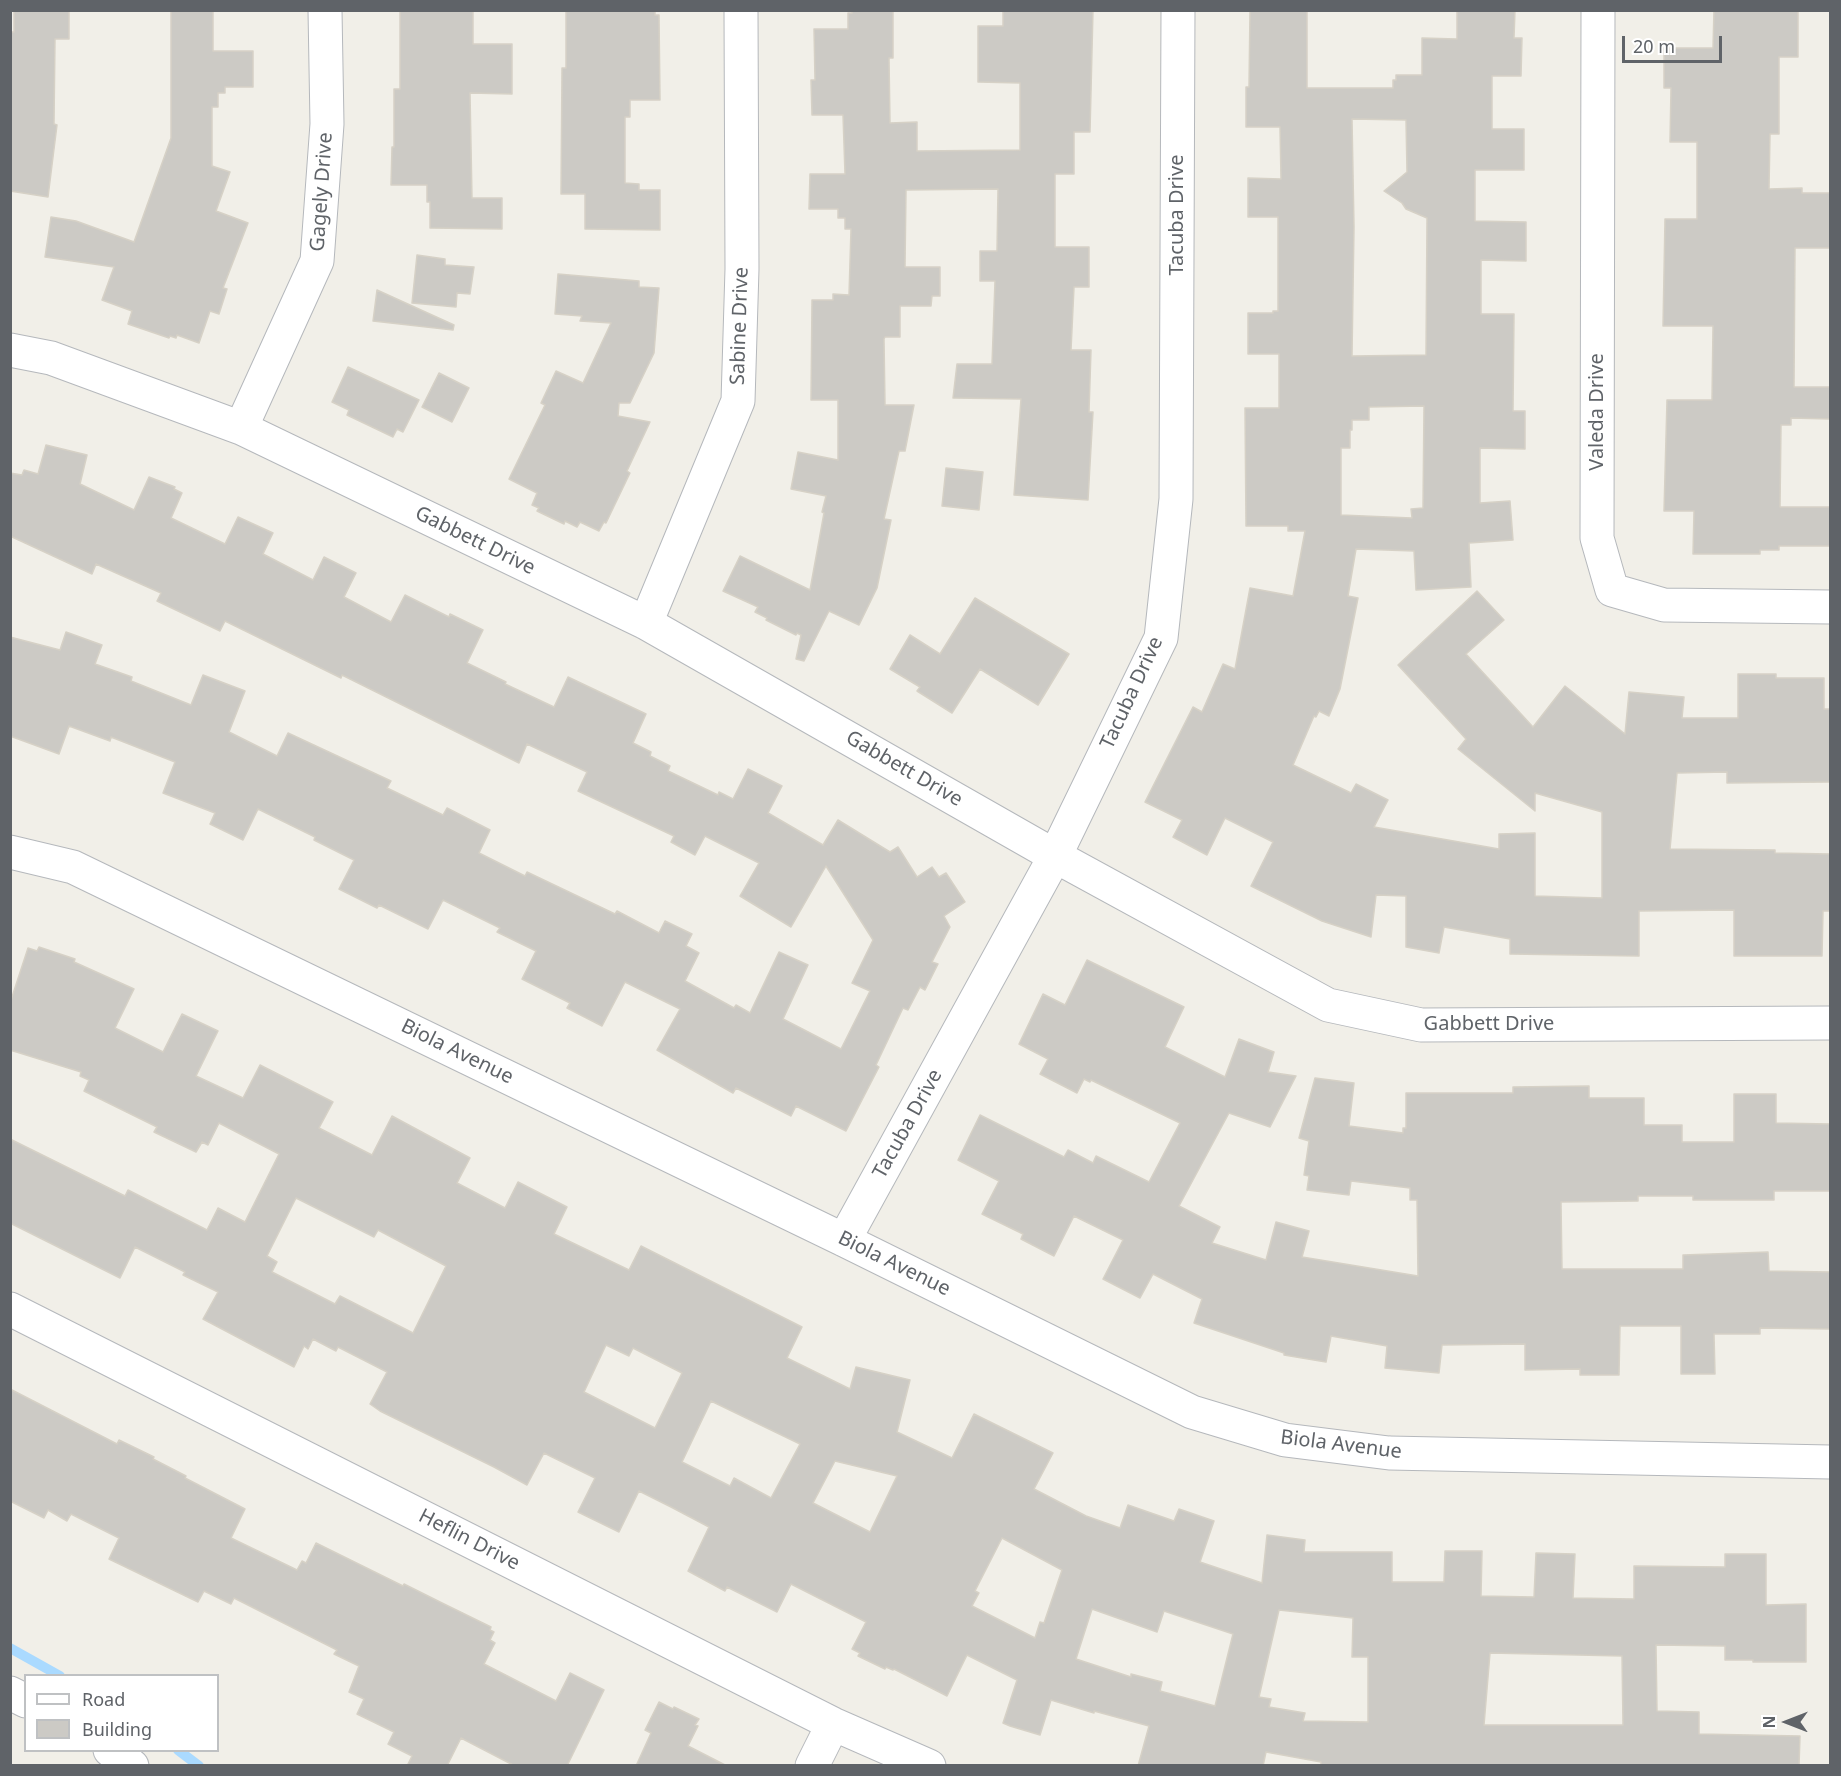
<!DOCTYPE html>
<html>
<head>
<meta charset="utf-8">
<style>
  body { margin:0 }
  #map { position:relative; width:1841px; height:1776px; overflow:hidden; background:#f1efe8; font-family:"Noto Sans",sans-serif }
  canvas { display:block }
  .frame { position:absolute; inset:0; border:12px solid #5f6368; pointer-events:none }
  .legend { position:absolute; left:24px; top:1674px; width:195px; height:78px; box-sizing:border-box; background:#fff; border:2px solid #bfc1c3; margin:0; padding:8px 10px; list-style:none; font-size:18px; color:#5f6368 }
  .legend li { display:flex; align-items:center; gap:12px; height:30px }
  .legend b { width:30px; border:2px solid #bfc1c3 }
  .north { position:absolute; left:1757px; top:1692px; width:60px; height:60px; -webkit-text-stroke:4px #fff; paint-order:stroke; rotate:270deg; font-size:16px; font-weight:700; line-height:24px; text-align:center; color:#5f6368 }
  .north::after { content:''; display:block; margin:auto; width:21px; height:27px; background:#5f6368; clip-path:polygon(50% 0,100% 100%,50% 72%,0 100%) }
  .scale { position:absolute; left:1622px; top:36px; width:100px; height:27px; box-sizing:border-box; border:3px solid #5f6368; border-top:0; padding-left:8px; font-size:18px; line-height:21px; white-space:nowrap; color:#5f6368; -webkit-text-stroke:4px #fff; paint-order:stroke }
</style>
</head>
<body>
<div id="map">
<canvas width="1841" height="1776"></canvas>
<div class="frame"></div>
<ul class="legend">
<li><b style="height:8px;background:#fff"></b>Road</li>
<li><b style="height:16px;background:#cccac5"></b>Building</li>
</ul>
<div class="north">N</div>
<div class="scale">20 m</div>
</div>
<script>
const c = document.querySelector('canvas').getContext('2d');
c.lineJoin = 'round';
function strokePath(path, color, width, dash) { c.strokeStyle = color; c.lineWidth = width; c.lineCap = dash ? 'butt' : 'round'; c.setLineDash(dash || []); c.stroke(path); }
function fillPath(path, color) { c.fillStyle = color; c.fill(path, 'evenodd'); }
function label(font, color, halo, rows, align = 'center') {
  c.font = font + ' "Noto Sans",sans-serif'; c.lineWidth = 6; c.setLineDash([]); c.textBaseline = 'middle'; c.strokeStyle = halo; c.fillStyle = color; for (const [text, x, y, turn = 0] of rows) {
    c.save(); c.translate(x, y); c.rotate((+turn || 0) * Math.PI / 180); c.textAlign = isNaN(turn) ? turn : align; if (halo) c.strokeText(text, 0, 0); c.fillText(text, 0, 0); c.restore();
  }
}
strokePath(new Path2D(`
  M10 1648 60 1676
  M178 1750 199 1766`), '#aadaff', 10);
const building = new Path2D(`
  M14 10 69 11V39H55L54 124 57 125 48 197 10 191V32H14Z
  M171 10H213V51H253V87H225V93H218V107H212V166L230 172 216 211 248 223 223 288 227 289 219 314 210 311 199 343 177 335 176 338 170 336 169 338 128 324 132 311 102 300 114 267 45 257 51 217 76 221 134 242 171 138Z
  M473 10V44H512V94L470 93 472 198H502V229L430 228V202H427V185H391L392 147H394V89H400V11Z
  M566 10H655V15H659L660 100H630V117H625V183L639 184V190H660V230L585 229V194H561L562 68H566Z
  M852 10H893V58H889L890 123 917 122V151L1020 150V83L978 82V26H1003V10H1093L1090 132H1074V174H1055V247H1089V287H1074L1071 350H1091L1089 412H1093L1088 500 1014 495 1021 399 953 398 957 364H992L995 281H980V251H997L998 189 906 190 905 267H940V296H932L931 306H900V337H885L884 339 885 405H914L905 451H899L884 519 891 520 877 588 859 625 829 611 804 661 796 659 801 635 797 633 796 635 766 620 767 618 755 612 758 607 723 591 740 556 810 590 824 513 822 512 826 496 791 489 798 452 838 460V400H811L812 300H833V294L849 295 851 229H845V218H838V209H809L810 174H845L843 115H812L811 80H815L814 29H848V13H852Z
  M1250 10H1307V88H1393V80H1396V75H1422V38L1457 39V10H1515L1514 38H1522L1521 76H1492V129H1524V170H1475V221L1526 222V261L1481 260V314H1514L1513 411H1525V449L1480 448V503L1510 501 1513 540 1469 543 1471 587 1416 590 1414 551 1356 549 1348 596 1358 598 1340 689 1329 716 1319 711 1316 717 1314 716 1293 765 1351 793 1356 784 1388 800 1374 827 1499 849V834L1535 833V896L1602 898V812L1535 793V811L1458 749 1466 739 1398 665 1477 591 1504 620 1466 654 1533 727 1565 686 1625 734 1629 692 1684 697 1682 718H1738V674H1776V678H1824V709H1830V782L1727 783V772L1677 773 1670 849 1775 850V853L1830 854V911H1823L1822 956H1734V910L1639 911V956L1510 954V939L1444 927 1439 953 1406 947V896L1376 895 1371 937 1322 921 1251 886 1273 842 1225 818 1207 855 1173 837 1182 820 1145 802 1193 707 1202 712 1223 664 1235 669 1250 588 1293 596 1305 531H1288V526H1246L1245 408H1279V354H1248V313H1273V311H1278V217H1248V178L1281 179 1280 127H1246V87H1249ZM1352 119 1406 120 1407 172 1384 191 1402 203 1406 209 1427 218 1426 355 1352 356 1354 227ZM1424 406 1423 508 1411 509 1412 518 1341 515V448H1350V430H1352V420H1369V407Z
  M1714 10H1798V57H1779V134H1770L1769 189 1802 188V193H1830V248H1795L1794 387H1830V419L1791 418V425H1781L1780 507H1830V546H1779V550H1760V554H1693L1694 511H1664L1667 400H1712L1713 326H1663L1665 219H1697V142H1670L1671 88H1664V48H1713Z
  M417 255 445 259V265L474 267 470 294 457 293 456 307 412 303Z
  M558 274 639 281V287L659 288 654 353 630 403H619L618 416 650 422 627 471 630 473 606 523 604 522 599 531 580 522 577 527 565 521 564 524 537 511 539 508 532 505 537 493 509 479 545 405 541 403 556 371 583 383 611 323 580 321 582 316 555 314Z
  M377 290 454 325 453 330 373 321Z
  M348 367 419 400 403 432 397 429 393 437 347 415 349 410 332 402Z
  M439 373 469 388 452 422 422 407Z
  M46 445 87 455 80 484 134 510 149 477 175 487 174 489 182 493 171 518 225 544 238 517 273 533 263 554 313 580 324 557 356 573 344 597 391 622 405 595 449 617 450 614 483 630 467 663 506 682 505 684 554 707 568 677 646 714 633 743 651 752 650 756 670 766 668 771 718 795 719 792 733 799 748 769 782 786 768 813 823 845 838 820 890 852 898 847 917 877 932 867 939 877 946 873 965 902 944 916 950 927 932 962 938 964 925 990 920 987 908 1010 903 1008 876 1065 879 1067 846 1131 796 1106 791 1116 736 1088 733 1093 657 1050 680 1009 625 982 602 1026 567 1008 570 1003 522 979 536 951 497 932 500 928 443 900 428 929 379 905 377 908 339 889 354 860 314 840 315 837 258 809 243 840 210 824 215 813 163 793 175 762 111 737 110 741 69 726 59 754 10 736V637L60 650 66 632 102 645 95 664 132 677 131 681 191 705 203 675 245 691 229 732 277 756 288 733 391 781 387 788 443 815 447 808 490 830 479 853 525 876 527 872 615 914 617 911 659 933 665 921 692 934 686 946 699 953 685 981 734 1008 736 1005 750 1013 779 952 808 965 783 1019 841 1049 870 991 852 983 873 940 826 866 791 927 740 896 759 863 705 836 695 855 671 842 674 836 578 791 587 772 527 744 519 763 342 675 341 678 225 621 220 631 157 601 161 593 96 564 92 574 10 536V473L22 475 24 470 38 474Z
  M946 468 983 472 979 510 942 506Z
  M975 598 1069 654 1038 705 980 669 952 713 917 691 920 687 890 669 910 635 940 654Z
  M39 947 75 959 74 962 134 989 115 1028 163 1052 182 1014 218 1031 196 1076 243 1098 260 1065 333 1102 319 1128 372 1155 392 1116 470 1158 457 1183 505 1208 518 1182 567 1207 554 1234 629 1270 641 1246 802 1327 787 1358 850 1389 856 1367 910 1380 897 1432 952 1458 974 1414 1053 1453 1034 1489 1086 1516 1120 1528 1128 1505 1174 1521 1179 1509 1214 1521 1200 1562 1262 1583 1267 1535 1305 1540 1304 1552H1392V1582H1444L1445 1551H1482L1481 1596 1534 1597 1536 1553 1575 1554 1573 1598 1634 1599V1566L1725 1567V1554H1766V1605L1806 1604V1662H1753V1660H1725V1646L1656 1645 1657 1711 1699 1712V1734L1800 1736 1799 1766H1321V1762L1266 1752 1263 1766H1138L1149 1726 1094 1711V1713L1051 1700 1040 1735 1010 1726 1003 1723 1017 1680 967 1655 947 1696 894 1669 893 1670 886 1667 885 1669 858 1656 860 1653 852 1649 866 1622 791 1584 777 1612 727 1587 725 1591 688 1571 709 1527 671 1507 639 1491 619 1532 578 1512 595 1478 544 1453 527 1485 494 1467 380 1411 370 1404 387 1372 338 1347 336 1351 313 1339 308 1349 304 1346 294 1367 203 1319 218 1292 183 1275 185 1272 135 1247 120 1278 10 1223V1139L125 1196 128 1190 207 1230 218 1208 245 1222 279 1154 219 1123 208 1145 202 1142 196 1152 154 1132 157 1127 84 1091 89 1080 80 1076 81 1072 10 1050V1003L28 948 37 951ZM296 1198 374 1237 378 1230 446 1266 413 1333 340 1296 335 1304 272 1272 277 1262 267 1256ZM606 1345 629 1356 633 1348 682 1373 655 1428 584 1392ZM711 1401 800 1444 771 1498 734 1478 730 1486 682 1462ZM835 1461 897 1476 870 1532 813 1503ZM1002 1538 1062 1570 1044 1623 1040 1622 1035 1638 972 1606 979 1593 975 1591ZM1092 1609 1157 1632 1164 1611 1233 1634 1215 1706 1160 1691 1162 1682 1131 1674V1677L1076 1659ZM1279 1610 1353 1618 1352 1657H1368V1722L1303 1721 1305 1713 1269 1707 1271 1699 1259 1697ZM1490 1653 1622 1656 1623 1725H1484Z
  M1087 960 1184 1007 1165 1047 1225 1077 1239 1039 1274 1052 1268 1072 1296 1076 1270 1127 1229 1113 1179 1206 1220 1227 1212 1243 1266 1260 1276 1222 1309 1231 1302 1257 1418 1276 1417 1200H1410V1188L1351 1181 1349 1195 1307 1190 1309 1176 1304 1175 1309 1141 1299 1138 1315 1078 1354 1083 1349 1126 1403 1133V1128H1406V1093H1513V1087L1589 1086V1098H1644V1125H1682V1142H1734V1094H1776V1123L1830 1124V1191H1774V1200H1693V1196H1638V1201L1561 1202 1562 1269H1683V1255L1768 1252 1769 1271 1830 1272V1329L1760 1328V1334H1714L1715 1374H1681V1326H1620L1619 1375H1580V1369L1525 1370V1344L1442 1345 1439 1373 1385 1368 1387 1346 1331 1336 1326 1362 1284 1355V1353L1194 1323 1202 1299 1153 1274 1140 1298 1103 1279 1123 1240 1074 1216 1054 1256 1021 1239 1023 1234 982 1214 999 1181 958 1160 980 1115 1064 1157 1068 1150 1093 1163 1096 1156 1149 1182 1180 1123 1091 1080 1090 1082 1084 1079 1077 1093 1040 1074 1048 1059 1019 1044 1043 994 1065 1005Z
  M10 1389 117 1444 119 1440 154 1457 153 1459 186 1476 185 1478 245 1509 231 1538 297 1570 302 1561 306 1563 316 1543 403 1586 404 1584 442 1603 491 1627 490 1630 494 1632 490 1640 495 1643 484 1664 556 1701 570 1673 604 1690 567 1766H515L461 1738 447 1766H407L412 1756 388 1744 394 1732 357 1714 364 1699 349 1692 359 1666 334 1654 337 1650 234 1598 231 1604 204 1591 198 1602 109 1559 119 1538 71 1514 67 1521 48 1510 44 1518 10 1501Z
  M659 1702 673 1709 674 1707 699 1719 695 1725 698 1726 688 1746 727 1766H636L651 1733 645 1730Z`);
fillPath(building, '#cccac5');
strokePath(building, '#d6d1c6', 1.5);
const minor = new Path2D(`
  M1598 10 1597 538 1612 590 1664 605 1830 607
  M10 350 51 358 241 428 646 623 1055 856 1328 1005 1421 1025 1830 1023
  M241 428 317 261 327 124 325 10
  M646 623 738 401 742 269 741 10
  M10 852 73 867 844 1240 1192 1412 1285 1440 1389 1453 1830 1462
  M844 1240 1055 856 1161 638 1176 499 1178 10
  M10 1309 833 1724 929 1766
  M10 1693 26 1701
  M110 1750 132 1766
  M812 1766 833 1724`);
strokePath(minor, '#b5b8bc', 35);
strokePath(minor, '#fff', 33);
label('20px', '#5f6368', '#fff', [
  ["Gagely Drive",322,192,-86],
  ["Tacuba Drive",1177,215,-90],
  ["Sabine Drive",740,326,-88],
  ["Valeda Drive",1597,412,-90],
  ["Gabbett Drive",475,541,26],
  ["Tacuba Drive",1132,693,-65],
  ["Gabbett Drive",904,769,30],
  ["Gabbett Drive",1489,1024],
  ["Biola Avenue",457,1052,26],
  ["Tacuba Drive",908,1124,-61],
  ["Biola Avenue",894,1264,26],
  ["Biola Avenue",1341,1445,7],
  ["Heflin Drive",469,1540,27]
]);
</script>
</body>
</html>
